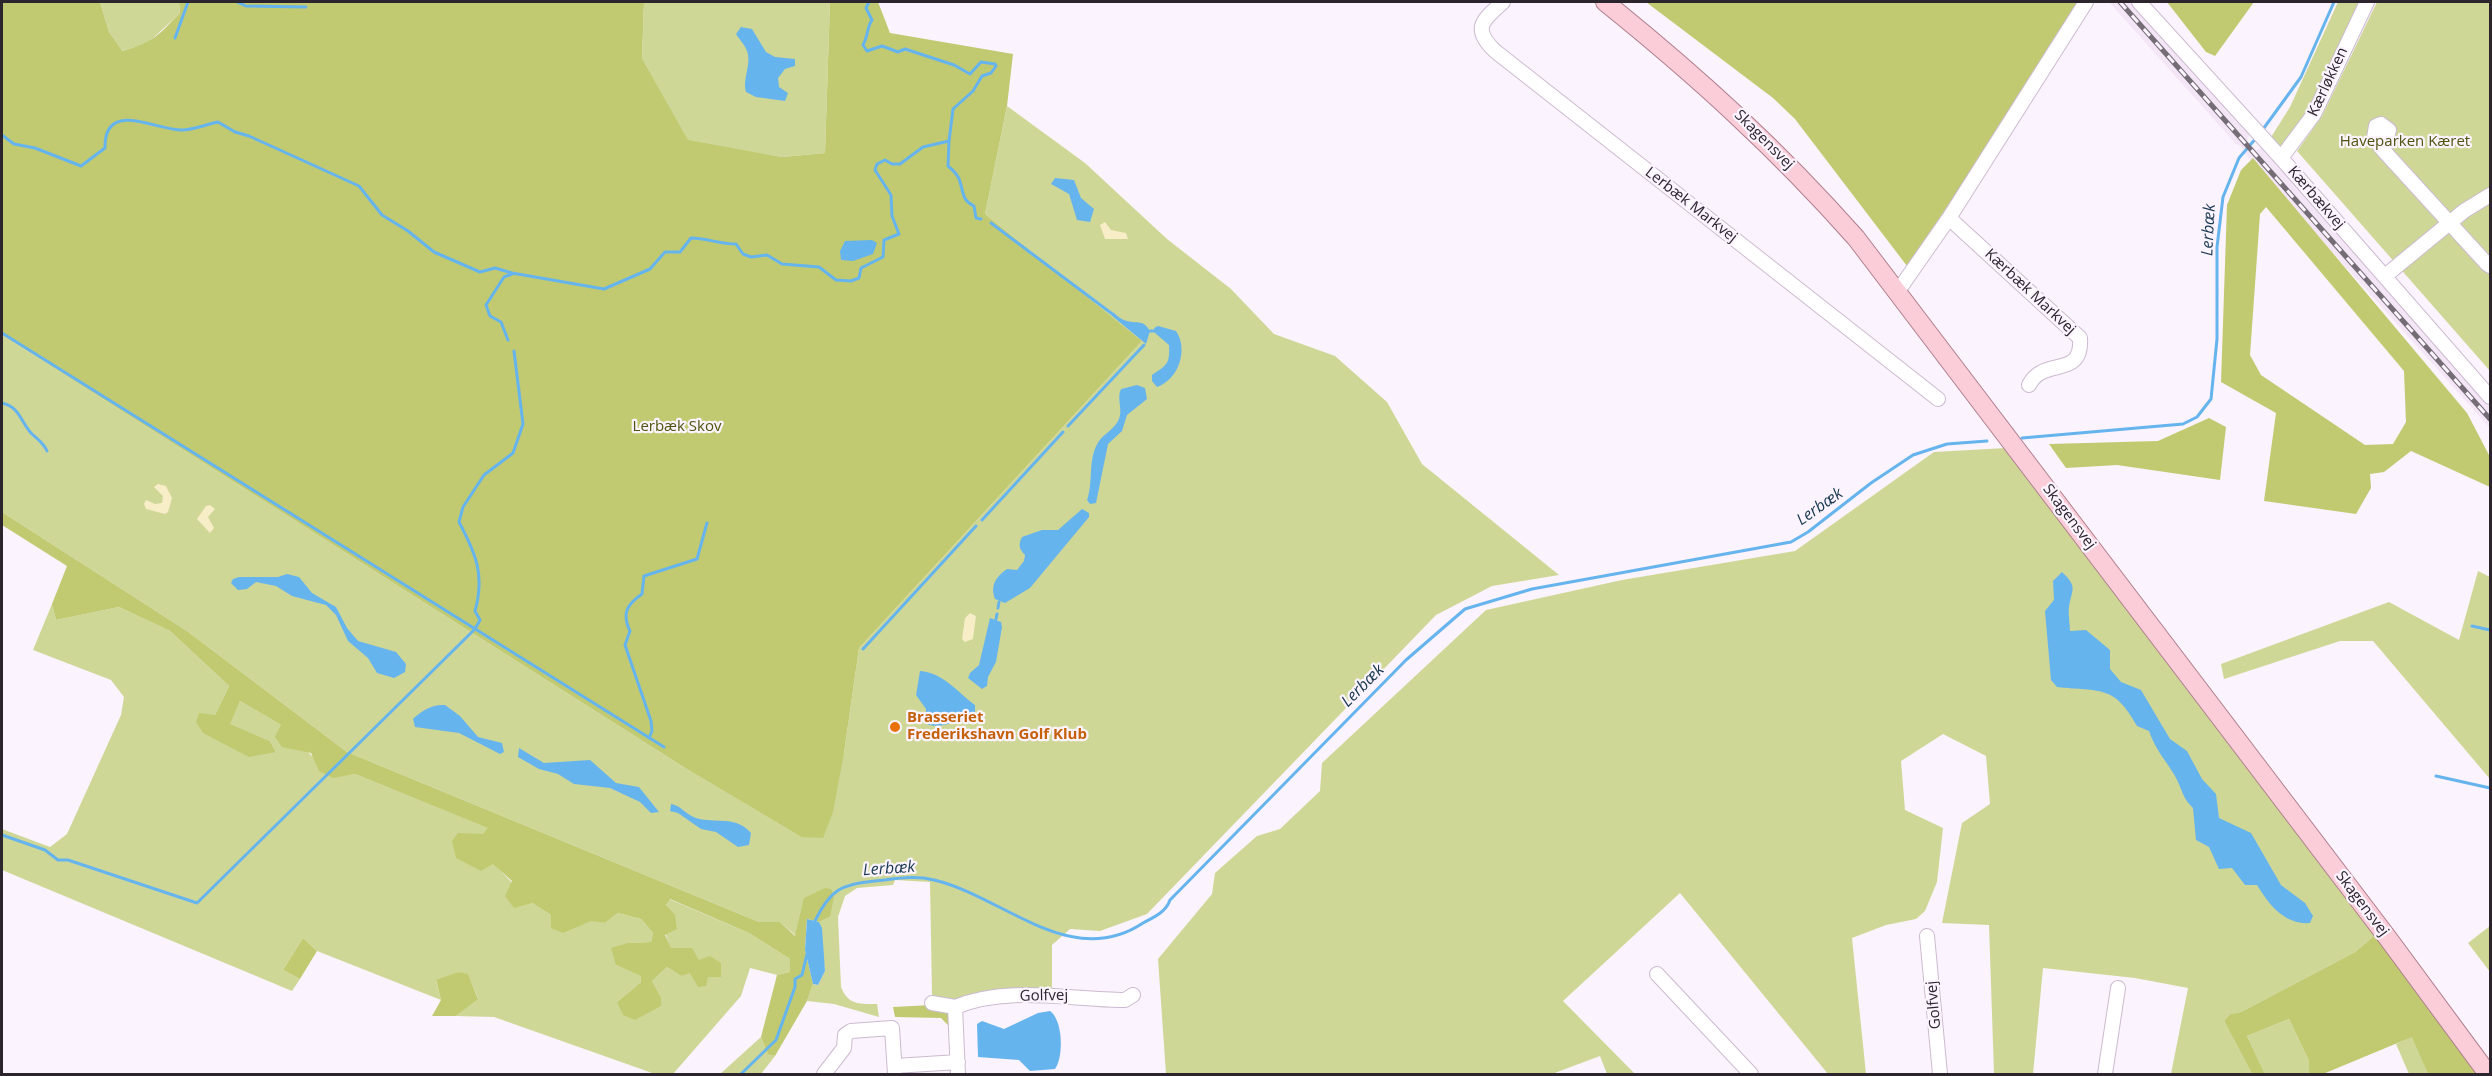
<!DOCTYPE html>
<html>
<head>
<meta charset="utf-8">
<style>
  body { margin:0 }
  #map { position:relative; width:2492px; height:1076px; overflow:hidden; background:#fbf3fd; font-family:"Open Sans",sans-serif }
  canvas { display:block }
  .frame { position:absolute; inset:0; border:3px solid #2c252e; pointer-events:none }
</style>
</head>
<body>
<div id="map">
<canvas width="2492" height="1076"></canvas>
<div class="frame"></div>
</div>
<script>
const c = document.querySelector('canvas').getContext('2d');
c.lineJoin = 'round';
function fillPath(path, color) { c.fillStyle = color; c.fill(path, 'evenodd'); }
function strokePath(path, color, width, dash) { c.strokeStyle = color; c.lineWidth = width; c.lineCap = dash ? 'butt' : 'round'; c.setLineDash(dash || []); c.stroke(path); }
function label(font, color, halo, rows, align = 'center') {
  c.font = font + ' "Open Sans",sans-serif'; c.lineWidth = 4.5; c.setLineDash([]); c.textBaseline = 'middle'; c.strokeStyle = halo; c.fillStyle = color; for (const [text, x, y, turn = 0] of rows) {
    c.save(); c.translate(x, y); c.rotate((+turn || 0) * Math.PI / 180); c.textAlign = isNaN(turn) ? turn : align; if (halo) c.strokeText(text, 0, 0); c.fillText(text, 0, 0); c.restore();
  }
}
fillPath(new Path2D(`
  M2109 2H2134L2250 132 2247 141 2256 150 2264 148 2490 406V428L2250 160 2241 146 2236 144Z`), '#f4e6f7');
fillPath(new Path2D(`
  M100 2H179L180 13 147 44 121 51 109 32Z
  M644 2H830L825 153 782 157 688 141 642 58Z
  M2338 2H2363L2310 110 2282 151 2268 142 2290 107Z
  M2377 2H2490V371L2297 151 2322 116Z
  M1007 106 1085 163 1167 239 1231 289 1274 334 1335 356 1387 402 1422 464 1559 575 1492 586 1436 615 1147 914 1100 931 1070 929 1052 945V988L971 995C959 1001 944 1003 932 995L930 882 895 880 893 885 857 888 845 896 838 917 841 987C848 1005 859 1004 877 1004L879 1017 834 1004 807 1001 813 984 818 985 825 971 819 922 830 917 825 888 796 936 780 922H759L347 752 187 631 2 512V335L690 771 801 837 844 753 859 648 1142 341 985 214Z
  M2006 448 2375 935 2355 952 2241 1012 2230 1014 2224 1021 2252 1074H2171L2188 988 2135 978 2043 968 2033 1074H1994L1989 925 1942 923 1962 823 1990 804 1986 756 1943 734 1901 761 1905 810 1943 828 1937 882 1925 911 1916 919 1886 925 1852 938 1866 1074H1828L1680 893 1563 1001 1635 1074H1607L1600 1056 1552 1074H1166L1158 959 1212 894 1215 873 1257 836 1280 829 1320 791 1322 763 1486 610 1622 580 1795 551 1934 452Z
  M2478 571 2490 577V779L2373 641H2340L2224 679 2221 664 2389 602 2459 640Z
  M52 604 56 620 119 607 170 631 229 686 215 715 276 752 270 741 229 724 240 701 281 725 333 777 355 774 489 828 484 834 493 863 532 903 551 915 563 932 591 920 605 923 618 913 641 919 653 933 651 942 628 943 616 965 642 976 641 982 617 1002 661 997 652 981 667 967 681 976 699 960 671 949C664 934 661 914 669 899L749 933 790 959V972L777 975 750 968 741 996 673 1074H655L494 1017 456 1016 478 998 468 975 458 972 436 981 441 1000 317 951 303 938 283 970 300 979 292 991 2 870V829L50 847 67 834 121 715 124 697 111 680 33 650Z
  M2490 926V972L2468 943Z
  M2289 1019 2309 1061V1074H2265L2247 1036Z
  M2413 1036 2428 1074H2409L2396 1044Z
  M761 1037 768 1053 775 1056 761 1074H720Z`), '#cfd797');
fillPath(new Path2D(`
  M2 2H100L109 32 122 51C155 42 157 36 180 13L179 2H644L642 58 688 140 782 157 825 153 830 2H878L890 33 1013 54 1007 106 985 214 1142 341 859 648 844 753 833 812 823 838 801 837 690 771 2 335Z
  M1646 2H2081L2036 75 1907 266 1795 119 1773 98Z
  M2167 2H2254L2215 56 2206 52Z
  M2253 158 2467 413 2490 457V487L2411 451 2384 472 2370 474 2371 488 2356 514 2264 501 2276 413 2221 382 2227 205 2241 170ZM2266 207 2404 371 2406 422 2393 444 2365 445 2261 375 2250 355 2260 214Z
  M2209 418 2226 427 2220 480 2117 465 2066 468 2049 444 2158 441Z
  M2 512 187 631 347 752 759 922H780L795 936 804 898 825 888 831 889 834 896 830 917 819 922 807 919 805 950 813 984 807 1001 775 1056 768 1054 761 1037 777 975 790 972V959L749 933 670 899 666 905 675 915 677 929 665 935 671 948H692L699 960 710 956 721 963V977H708L706 986 698 987 690 973 681 976 667 967 652 981 661 997V1006L635 1020 623 1015 617 1002 641 982V976L616 965 611 948 628 943 651 942 653 933 641 919 618 913 605 923 591 921 563 933 551 928V915L532 903 514 908 505 896 512 881 493 864 481 871 456 858 452 841 458 833 483 834 488 828 355 774 333 778 319 771 311 753 282 747 275 737 281 725 240 701 230 724 270 741 276 752 249 757 203 733 196 722 199 713 215 715 229 686 170 631 119 607 56 620 52 604 67 566 2 525Z
  M2375 935 2446 1027 2477 1074H2428L2412 1037 2323 1074H2309V1061L2289 1019 2247 1036 2265 1074H2252L2224 1021 2230 1014 2241 1012 2355 952Z
  M303 938 317 951 300 979 283 970Z
  M458 972 468 974 478 999 456 1016H432L441 1000 436 980Z
  M932 1005 951 1013 952 1029 941 1018 895 1017 893 1007Z`), '#c1ca70');
fillPath(new Path2D(`
  M1105 222 1111 230 1126 233 1128 239H1105L1100 225Z
  M158 484 166 486 172 498 168 512 165 514 146 509 144 504 146 500 155 504 162 503 163 496 154 487Z
  M210 505 215 509 208 517 214 528 210 533 197 519 206 506Z
  M970 613 976 616 973 639 965 642 962 639 965 618Z`), '#f7edc7');
fillPath(new Path2D(`
  M741 27 752 29 766 52 775 57 795 59V66L785 69 778 78 779 87 788 93 785 101 756 97 746 92C742 79 752 64 747 51 745 45 739 39 736 34Z
  M1055 178 1074 180 1081 198 1094 209 1090 222 1077 220 1069 194 1051 184Z
  M872 240 877 243 873 254 853 261 841 260 840 251 845 241Z
  M1113 312C1117 316 1122 320 1127 321 1138 324 1143 319 1150 331L1146 344 1111 315Z
  M1158 326 1176 331C1189 350 1178 380 1157 387L1152 381V375C1167 365 1170 364 1169 345L1155 333 1154 328Z
  M1137 385 1145 388 1147 399 1127 415 1122 431 1108 444 1096 503 1090 504 1087 500C1094 481 1087 459 1099 441 1104 434 1114 429 1118 421 1124 411 1116 399 1121 389Z
  M1082 509 1089 513V517L1030 588 1005 603 995 599C990 585 996 577 1007 569L1017 570 1024 561 1025 555C1019 549 1018 545 1022 537L1042 530H1058Z
  M2062 572C2078 587 2072 589 2069 607 2068 614 2070 624 2070 631L2086 630 2110 650V669L2121 682 2141 690 2170 739 2187 751 2202 779 2216 794 2219 818 2251 833 2281 885 2305 903 2313 916 2310 923C2285 925 2269 905 2257 885H2245L2232 868 2219 869 2209 847 2196 840 2193 808C2182 798 2182 788 2175 776 2165 759 2156 751 2149 731L2137 726C2114 684 2100 692 2057 687L2051 680 2045 611 2054 600 2053 581Z
  M287 574 299 577 312 593 336 607 347 628 358 641 396 652 406 664 405 672 394 678 377 673 368 658 348 641 336 615 326 605 292 596 276 586 256 582 247 589 238 590 231 583 233 579 239 577H278Z
  M990 618 1001 622 1002 627 996 662 988 677 987 686 982 689 968 678 970 673 979 665Z
  M920 671C944 673 957 692 975 705V713C962 719 941 730 926 724V709L916 695Z
  M445 705 460 716 478 737 502 743 504 752 500 754 459 733 415 727 413 719C422 710 433 704 445 705Z
  M519 748 544 763 590 760 616 783 639 787 659 812 651 813 640 802 610 788 574 784 558 774 539 769 518 757Z
  M671 804C682 806 686 815 696 818 716 824 736 815 751 833L749 845 738 847 716 832 701 829 678 813 670 811Z
  M807 919 819 922 822 928 825 971 818 985 813 984 805 950Z
  M1050 1011C1063 1020 1064 1057 1055 1069L1030 1071 1019 1060 978 1057 977 1024 982 1021 1004 1029 1038 1013Z`), '#66b4ee');
strokePath(new Path2D(`
  M237 2 246 6 306 7
  M175 38 188 2
  M2261 132 2301 77 2334 2
  M2 135 14 144 35 148 81 166 105 148C104 99 155 130 182 130 193 130 207 124 218 122L235 132 249 136 359 186 382 215 408 231 434 252 480 272 495 268 512 273 604 289 650 269 665 252H680L691 238C706 238 719 244 736 244L743 254 751 257 767 255 782 264 819 267 836 280 851 281 859 278 861 268 883 257 884 240 899 234 892 216 891 195 875 170 877 164 885 160 892 164H900L923 147 949 141 953 109 973 91 982 76 991 73 996 66 995 64 981 62 970 74 954 65 905 49 898 52 882 46 867 51 863 45C868 37 867 26 872 20L866 8 869 2
  M949 141 948 166C953 170 959 176 960 182 964 194 962 200 974 206L976 218 981 219
  M991 223 1111 313
  M1150 331H1154
  M2 333 664 747
  M508 340 501 322 490 316 486 305 504 277 512 274
  M2 403C20 407 20 421 31 433 38 440 43 442 47 451
  M1068 426 1144 345
  M2022 438 2183 424 2197 417 2211 399 2217 339V247L2223 197 2239 158 2257 137
  M982 520 1063 432
  M998 608 999 602
  M996 619 997 614
  M2472 626 2490 630
  M863 649 976 526
  M649 738 652 731 651 721 625 645 630 631C622 614 626 605 642 594L644 576 697 559 707 523
  M2436 776 2490 788
  M2 835 45 850 58 860H68L197 903 475 629 480 620 475 611C485 575 476 554 459 522L463 507 484 475 513 453 523 424 514 351
  M815 921C830 890 841 884 875 881 895 879 914 875 934 880 1003 896 1071 971 1143 923 1154 917 1166 912 1170 900L1406 660 1465 609 1532 589 1791 542 1808 532 1871 483 1913 455 1947 444 1987 441
  M741 1074 776 1040 795 987V979L802 975 807 954`), '#66b4ee', 3);
const minor = new Path2D(`
  M1503 2C1483 20 1471 28 1495 51L1938 399
  M2139 2 2281 158 2490 397
  M2383 150 2389 130 2381 124 2376 126 2374 138 2383 150 2487 264 2490 266
  M2281 158 2314 114 2367 2
  M1949 218 2080 338C2083 380 2043 356 2029 385
  M2385 276 2464 211 2490 195
  M1898 291 1949 218 2086 2
  M1927 936 1940 1074
  M1657 974 1751 1074
  M932 1003 955 1007 958 1074
  M955 1007C1009 985 1069 1000 1125 1000L1133 995
  M895 1066 958 1062
  M824 1074 844 1048 845 1035 851 1031 892 1028 895 1074
  M2105 1074 2118 988`);
const major = new Path2D(`
  M1605 2C1697 76 1777 149 1856 238L2387 937 2488 1074`);
strokePath(minor, '#ccbad0', 16);
strokePath(major, '#af7d8c', 20);
strokePath(minor, '#fff', 14);
strokePath(major, '#facdd9', 18);
const rail = new Path2D(`
  M2120 2 2490 419`);
strokePath(rail, '#746d76', 5);
strokePath(rail, '#fbf3fd', 3, [9]);
for (const [x, y, r, color] of [
  [895,727,6,"#e8710a"]
]) { const dot = new Path2D(); dot.arc(x, y, r, 0, 2 * Math.PI); c.fillStyle = color; c.fill(dot); strokePath(dot, '#fbf3fd', 2); }
label('15px', '#2c252e', '#fbf3fd', [
  ["Kærløkken",2328,82,-65],
  ["Skagensvej",1764,140,45],
  ["Kærbækvej",2316,198,49],
  ["Lerbæk Markvej",1691,205,38],
  ["Kærbæk Markvej",2030,292,43],
  ["Skagensvej",2069,517,53],
  ["Skagensvej",2362,904,53],
  ["Golfvej",1044,996,-1],
  ["Golfvej",1934,1005,-95]
]);
label('15px', '#4f5410', '#fbf3fd', [
  ["Haveparken Kæret",2405,142],
  ["Lerbæk Skov",677,427]
]);
label('bold 15px', '#c56008', '#fbf3fd', [
  ["Brasseriet",907,718],
  ["Frederikshavn Golf Klub",907,735]
], 'left');
label('italic 16px', '#183951', '#fbf3fd', [
  ["Lerbæk",2209,230,-87],
  ["Lerbæk",1820,507,-35],
  ["Lerbæk",1363,686,-45],
  ["Lerbæk",889,869,-4]
]);
</script>
</body>
</html>
